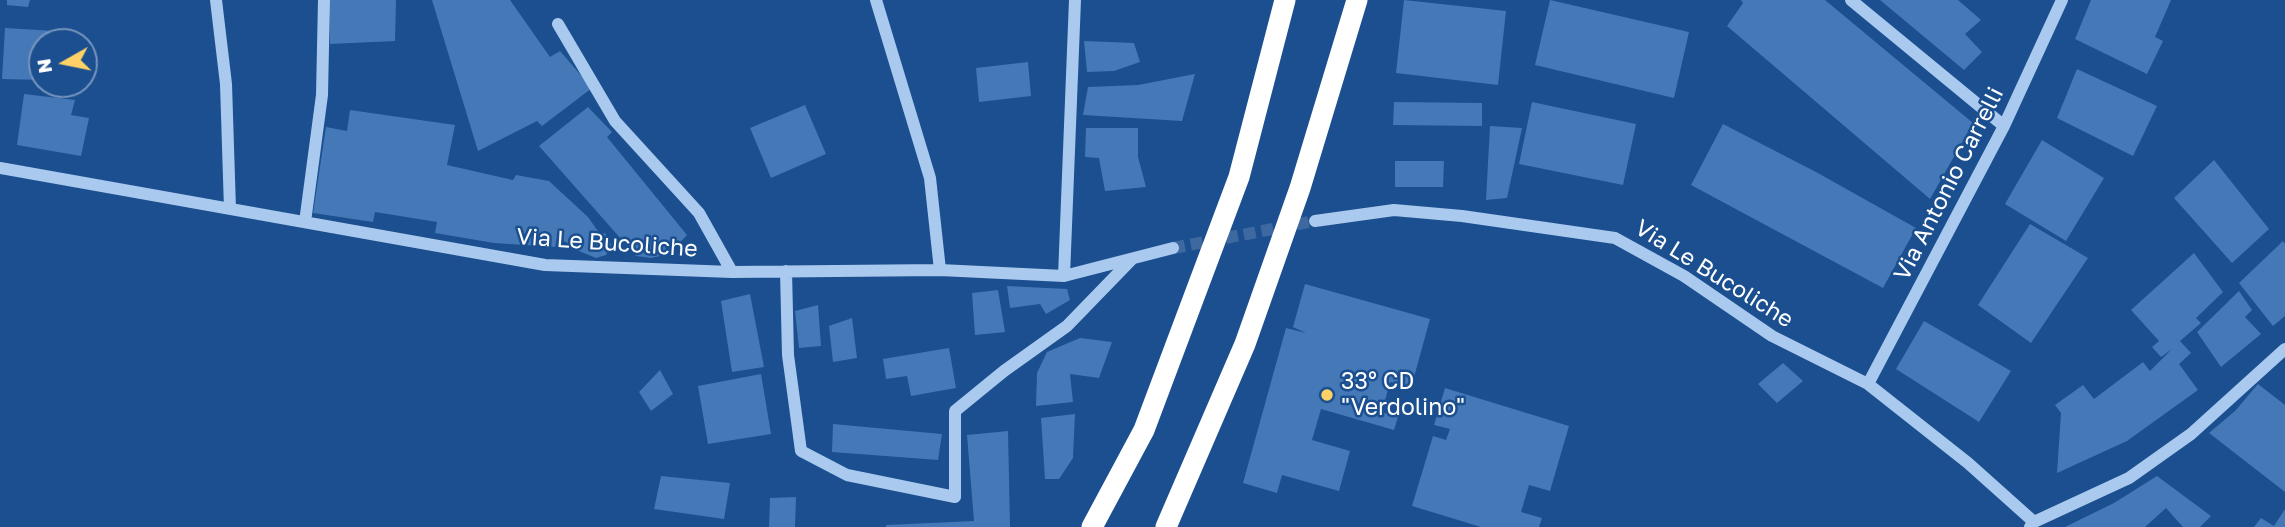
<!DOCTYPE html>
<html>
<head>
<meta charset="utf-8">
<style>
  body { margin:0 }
  #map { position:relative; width:2285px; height:527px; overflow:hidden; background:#1b4f8f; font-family:"Golos Text",sans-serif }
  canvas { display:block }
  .north { position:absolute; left:28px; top:28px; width:70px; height:70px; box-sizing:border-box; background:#1b4f8f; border:2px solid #7695bc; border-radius:50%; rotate:261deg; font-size:19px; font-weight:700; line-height:28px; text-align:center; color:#fff }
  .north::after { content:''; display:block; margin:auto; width:24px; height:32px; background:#ffd166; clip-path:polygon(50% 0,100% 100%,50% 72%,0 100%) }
</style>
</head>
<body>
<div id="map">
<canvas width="2285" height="527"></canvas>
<div class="north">N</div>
</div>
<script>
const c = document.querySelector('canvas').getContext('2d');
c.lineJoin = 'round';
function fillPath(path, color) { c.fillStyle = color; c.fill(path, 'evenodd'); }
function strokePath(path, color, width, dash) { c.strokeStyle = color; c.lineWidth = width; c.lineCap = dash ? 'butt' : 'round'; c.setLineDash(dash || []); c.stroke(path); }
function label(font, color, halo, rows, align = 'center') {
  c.font = font + ' "Golos Text",sans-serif'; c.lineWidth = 5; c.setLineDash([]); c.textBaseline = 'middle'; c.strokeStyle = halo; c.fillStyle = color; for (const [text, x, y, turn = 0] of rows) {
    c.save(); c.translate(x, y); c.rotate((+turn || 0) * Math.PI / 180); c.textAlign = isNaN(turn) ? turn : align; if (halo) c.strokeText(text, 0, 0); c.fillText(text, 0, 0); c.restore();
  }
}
fillPath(new Path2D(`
  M7 0H30L28 7 7 5Z
  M329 0H396L395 41 330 44Z
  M432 0H510L550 57 560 51 592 88 542 126 537 121 478 151Z
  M1404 0 1506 11 1498 85 1396 73Z
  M1550 0 1689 32 1674 98 1535 65Z
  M1741 0H1825L1973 123 1930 199 1727 26 1743 3Z
  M1880 0H1958L1981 20 1965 34 1982 52 1964 70Z
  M2091 0H2171L2155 37 2163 41 2147 74 2075 39Z
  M5 28 56 31 55 42H42V80L2 79Z
  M1084 41 1134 43 1140 62 1114 71 1087 72Z
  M1028 62 1031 96 979 102 976 68Z
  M2077 69 2157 106 2133 156 2057 118Z
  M1195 74 1182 121 1083 115 1088 87 1138 85Z
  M24 94 75 100 71 115 89 118 81 156 17 145Z
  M1394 102 1482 103V126L1393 125Z
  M1532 102 1636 124 1623 185 1519 164Z
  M805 105 826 154 771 178 750 128Z
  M588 107 612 132 607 137 687 235 669 254 651 258 636 256 539 146Z
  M350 110 455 125 447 165 513 180 516 175 549 181 588 217 600 234 605 233 611 244 606 255 596 258 569 247 570 244 557 238 555 247 494 243 435 233 437 222 375 212 373 222 313 213 326 127 347 131Z
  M1723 124 1816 172 1916 228 1883 288 1691 185Z
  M1490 126 1522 128 1507 198 1486 200Z
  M1086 128H1138V157L1146 187 1105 191 1099 158 1085 157Z
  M2042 140 2104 178 2066 241 2005 204Z
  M2214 160 2269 229 2232 263 2174 198Z
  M1395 161H1444L1443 187H1395Z
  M2030 224 2088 258 2031 343 1978 305Z
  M2283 241 2285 244V316L2273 326 2239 283Z
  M2194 253 2223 292 2196 318 2201 323 2180 341 2191 353 2179 364 2198 390 2127 441 2057 473 2061 413 2055 405 2083 385 2094 399 2143 362 2150 371 2172 349 2161 357 2152 347 2159 341 2131 310Z
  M1305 284 1430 319 1411 388 1390 382 1382 412 1398 417 1394 430 1321 409 1312 440 1350 451 1339 491 1282 475 1277 493 1243 483 1286 328 1306 333 1293 327Z
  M1007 286 1067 289 1070 300 1046 314 1040 304 1010 308Z
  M998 290 1005 332 975 335 972 293Z
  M2239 291 2252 310 2245 317 2261 334 2221 367 2197 332Z
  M750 294 764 367 732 372 721 301Z
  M818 305 821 346 799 348 795 311Z
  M852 318 857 358 833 362 829 326Z
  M1924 321 2011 371 1979 422 1896 369Z
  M1080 338 1112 342 1099 378 1070 374 1073 402 1036 406 1037 373 1047 352Z
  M949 348 956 388 911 396 907 376 886 379 883 359Z
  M1783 363 1803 381 1777 403 1758 384Z
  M660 370 673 394 651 411 639 392Z
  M761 374 771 434 708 444 698 386Z
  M2258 384 2285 405V492L2209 433 2235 411Z
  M1445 388 1569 426 1550 491 1529 485 1521 512 1542 518 1539 527H1481L1412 506 1433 436 1446 440 1450 429 1434 425Z
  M1075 414 1073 458 1059 479H1045L1041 418Z
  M833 424 942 434 938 460 832 452Z
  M1008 431 1010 527H886V525L974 521 967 435Z
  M661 476 730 483 724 519 654 509Z
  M2157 476 2211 516 2200 527H2183L2166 508 2145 527H2065L2114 503Z
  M796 497 795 527H769L770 498Z
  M2285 509V527H2254L2261 518 2274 526Z`), '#4478b7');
strokePath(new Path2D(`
  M1173 248 1315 221`), '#3d69a0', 12, [12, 6]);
strokePath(new Path2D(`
  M216 0 226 84 230 209
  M876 0 930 178 940 270
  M1851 0 2004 126
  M558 24 615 121 699 213 732 272
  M0 168 545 265 732 272 940 270 1064 276 1173 248
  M1315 221 1394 210 1462 216 1615 238 1684 276 1772 336 1868 384 1968 463 2034 522
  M305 222 322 95 324 0
  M786 271 788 355 801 451 847 475 955 497V411L1004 371 1067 326 1132 259
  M1064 276 1075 0
  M1868 384 2004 126 2062 0
  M2030 527 2034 522 2129 478 2191 434 2285 349`), '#a9c9ee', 12);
strokePath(new Path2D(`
  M1092 527 1144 430 1239 177 1285 0
  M1166 527 1245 344 1300 188 1357 0`), '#fff', 21);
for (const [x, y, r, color] of [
  [1327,395,7,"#ffd166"]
]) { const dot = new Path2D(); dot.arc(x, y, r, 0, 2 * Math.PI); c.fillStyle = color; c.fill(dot); strokePath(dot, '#1b4f8f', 2.5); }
label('23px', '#fff', '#1b4f8f', [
  ["Via Antonio Carrelli",1949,184,-63],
  ["Via Le Bucoliche",607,243,4],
  ["Via Le Bucoliche",1714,274,32]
]);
label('23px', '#fff', '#1b4f8f', [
  ["33° CD",1341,382],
  ["\"Verdolino\"",1341,408]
], 'left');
</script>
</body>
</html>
